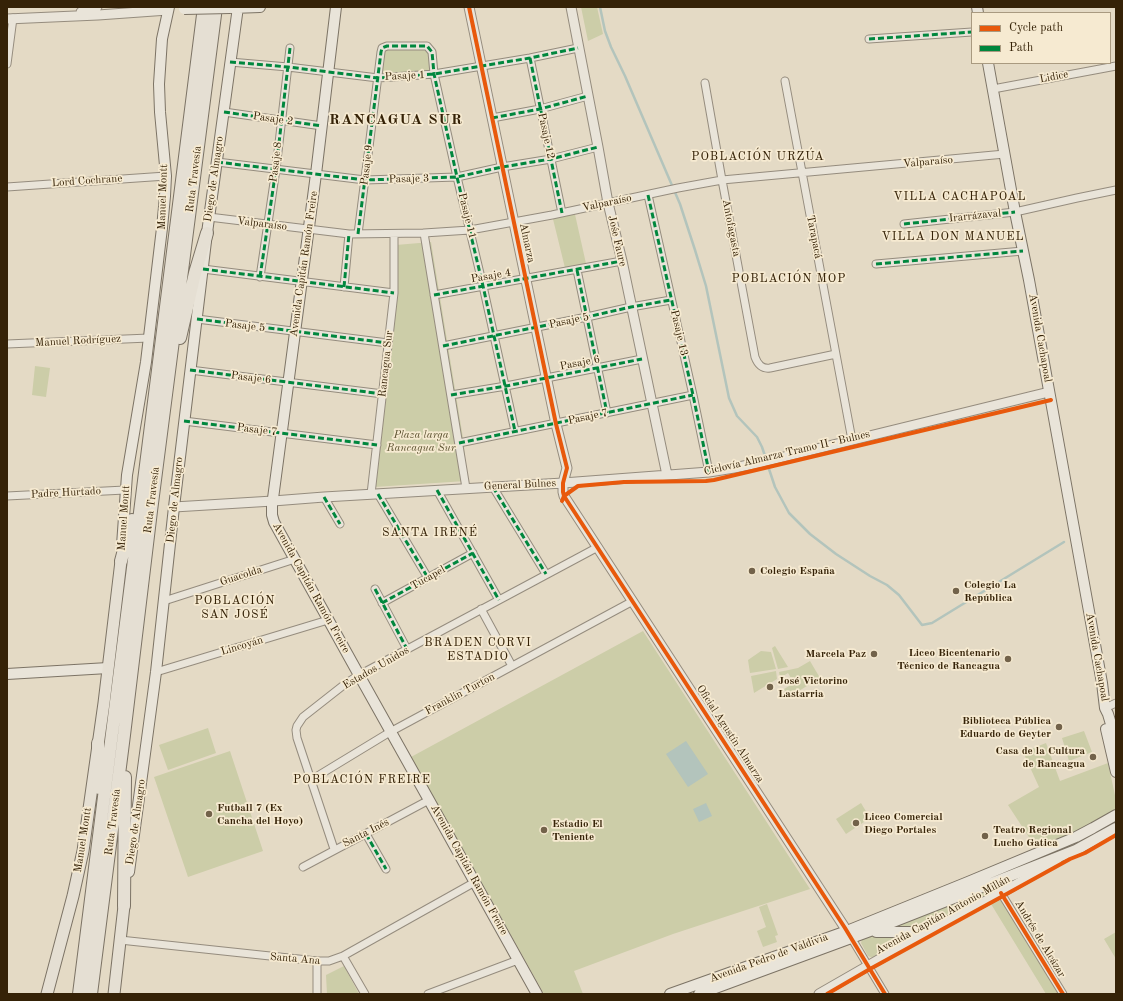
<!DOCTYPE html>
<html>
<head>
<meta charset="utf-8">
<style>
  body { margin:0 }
  #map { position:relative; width:1123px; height:1001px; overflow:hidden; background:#e4dac5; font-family:"Old Standard TT",serif }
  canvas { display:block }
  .frame { position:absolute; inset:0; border:8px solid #352207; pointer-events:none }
  .legend { position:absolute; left:971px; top:12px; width:140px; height:52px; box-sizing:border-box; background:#f6ead1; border:1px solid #a99a80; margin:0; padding:5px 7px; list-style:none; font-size:12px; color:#352207 }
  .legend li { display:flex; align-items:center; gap:8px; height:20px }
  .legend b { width:20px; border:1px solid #a99a80 }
</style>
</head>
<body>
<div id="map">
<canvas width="1123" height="1001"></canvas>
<div class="frame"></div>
<ul class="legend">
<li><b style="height:5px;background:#e8590c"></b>Cycle path</li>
<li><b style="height:5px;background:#00873e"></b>Path</li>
</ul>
</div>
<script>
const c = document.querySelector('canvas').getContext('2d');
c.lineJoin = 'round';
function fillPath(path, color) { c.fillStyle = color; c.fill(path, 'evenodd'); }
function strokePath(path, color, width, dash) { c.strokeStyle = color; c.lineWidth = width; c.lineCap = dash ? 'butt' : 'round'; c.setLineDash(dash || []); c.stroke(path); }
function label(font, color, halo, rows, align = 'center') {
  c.font = font + ' "Old Standard TT",serif'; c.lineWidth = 3.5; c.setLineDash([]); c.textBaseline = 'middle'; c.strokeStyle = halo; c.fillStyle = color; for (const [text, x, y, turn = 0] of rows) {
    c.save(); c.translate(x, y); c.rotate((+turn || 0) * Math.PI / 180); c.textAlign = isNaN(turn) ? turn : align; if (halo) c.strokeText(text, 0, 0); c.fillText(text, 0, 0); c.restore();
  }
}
fillPath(new Path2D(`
  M581 7H597L603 34 588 41Z
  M427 46 434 74 378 78 382 48Z
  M574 210 587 268 566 272 552 215Z
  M431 242 464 444 466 481 374 487 396 245Z
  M35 366 50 368 46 397 32 395Z
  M643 631 810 889 673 934 574 971 583 994H544L411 757Z
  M775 646 788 667 778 669 772 648Z
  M761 651 771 652 776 669 750 673 748 660Z
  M810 661 820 678 789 697 784 689 794 683 788 673 780 678 779 672 798 668Z
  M776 671 777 679 754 693 751 676Z
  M208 728 216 753 168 770 159 745Z
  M1084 731 1092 752 1069 761 1062 738Z
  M1046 743 1060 781 1108 763 1116 800V811L1076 833 1036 848 1008 805 1039 787 1023 752Z
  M230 751 263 851 188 877 154 777Z
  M861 803 870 818 846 834 836 819Z
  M1028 873 930 928 893 927Z
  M1000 899 1004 903 1059 994H1046L991 904Z
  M767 904 778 935 775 936 777 942 763 947 757 931 766 927 759 907Z
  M1116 932V959L1104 939Z
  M871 934 912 937 873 958 868 956 861 943 862 939Z
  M344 966 359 994H327L326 975Z`), '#cccda8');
fillPath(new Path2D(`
  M686 741 708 774 688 787 666 754Z
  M706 803 712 816 699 822 693 809Z`), '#b3c4bc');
strokePath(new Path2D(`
  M600 7 605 31 611 47 625 76 680 204 695 250 706 286 729 398 737 416 757 437 762 447 766 459
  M767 463 775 487 789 513 810 534 836 554 870 576 887 585 899 595 922 625 932 623 1064 542`), '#b3c4bc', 2.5);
const minor = new Path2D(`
  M869 39 972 32
  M530 58 562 213
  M230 62 288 67 378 78 434 74 530 58 578 48
  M7 64 13 18
  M785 81 852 440
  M705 83 722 180 755 357C758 365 762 369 770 368L836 354
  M993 89 1116 66
  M224 112 322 126
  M492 118 540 109 588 96
  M217 162 365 180 457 177 502 167 551 159 598 147
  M7 187 166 176
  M648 195 693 395 709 472
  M209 217 349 234 424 233 470 230 552 215 678 188 722 180 1005 154
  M904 224 1015 212 1077 198 1116 190
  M424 233 466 488
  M358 234 381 52 382 48 387 46H427L432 52 434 74 457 177 483 286 515 431
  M876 264 1023 251
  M203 269 394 293
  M577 270 607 413
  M260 277 276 169 290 48
  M344 287 349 234
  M434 295 622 261
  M197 319 388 343
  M7 344 149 338
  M443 346 587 317 631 307 671 300
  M190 370 383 394
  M451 395 506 386 642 359
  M184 421 377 445
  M459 443 693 395
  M493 487 546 574
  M437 490 499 600
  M371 494 394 293V234
  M378 494 428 578
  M7 496 125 490
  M324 497 340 524
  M375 589 407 649
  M164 601 295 559
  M382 603 473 553
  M481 609 512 666
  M156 672 328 620
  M1105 708 1116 703
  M311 780 390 732 633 601
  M366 834 386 869
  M334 849 297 738 296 730 297 726 303 717 345 684 359 675 598 547
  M303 867 429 800
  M1001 893 1063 994
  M849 934 885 994
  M120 940 317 961H329L343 956 475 882
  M343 956 365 994
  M317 994V961
  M428 994 518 960`);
const tertiary = new Path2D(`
  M469 7 556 424 567 468 563 483V492L564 496 847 931
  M571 7 598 147 608 203 622 261 667 475
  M81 12 97 7
  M7 19 98 15 168 10
  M174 507 273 501 324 497 563 483 709 472 734 468 763 462 1049 392
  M819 994 927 932 1001 893 1057 861`);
const secondary = new Path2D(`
  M336 7 316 174 272 506V515L274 522 359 675 429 800 537 994
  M977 7 978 13
  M232 8 260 7
  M988 63 1015 212 1029 280 1102 683 1105 708 1108 714 1116 741
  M122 545 127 475 146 362 162 228 165 196 166 176 160 112 159 84 162 39 169 7
  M7 674 108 668
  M1106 729 1116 772
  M129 872 156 672 174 507 207 233 238 7
  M876 932H927
  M670 994 847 931 968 882 1076 837 1093 828 1116 815
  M699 994 870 931 1076 850 1116 828`);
const primary = new Path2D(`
  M47 994 73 896 83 851 104 703 121 561
  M114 994 124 906`);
const trunk = new Path2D(`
  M180 338 195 273 207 233
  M121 561 132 520
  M98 743 99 788
  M124 906 125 777
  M79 994 204 7
  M91 994 124 735 151 511 216 7`);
strokePath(minor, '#958c7e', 9);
strokePath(tertiary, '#958c7e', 11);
strokePath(secondary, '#7c7365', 12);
strokePath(primary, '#7c7365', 13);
strokePath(trunk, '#7c7365', 14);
strokePath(minor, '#e9e4d9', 7);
strokePath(tertiary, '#e9e4d9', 9);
strokePath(secondary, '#e9e4d9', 10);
strokePath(primary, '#e5dfd3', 11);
strokePath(trunk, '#e5dfd3', 12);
const secondaryBridge = new Path2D(`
  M184 9 230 8`);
strokePath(secondaryBridge, '#7c7365', 12, []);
strokePath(secondaryBridge, '#e9e4d9', 10);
strokePath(new Path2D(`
  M869 39 972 32
  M530 58 562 213
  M230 62 288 67 378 78 434 74 530 58 578 48
  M224 112 322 126
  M492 118 540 109 588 96
  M217 162 365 180 457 177 502 167 551 159 598 147
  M648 195 693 395 709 472
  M904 224 1015 212
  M358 234 381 52 382 48 387 46H427L432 52 434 74 457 177 483 286 515 431
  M876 264 1023 251
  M203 269 394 293
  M577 270 607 413
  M260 277 276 169 290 48
  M344 287 349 234
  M434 295 622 261
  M197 319 388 343
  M443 346 587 317 631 307 671 300
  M190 370 383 394
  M451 395 506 386 642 359
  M184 421 377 445
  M459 443 693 395
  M493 487 546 574
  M437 490 499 600
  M378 494 428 578
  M324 497 340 524
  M375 589 407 649
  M382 603 473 553
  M366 834 386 869`), '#00873e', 3, [6, 3]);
strokePath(new Path2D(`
  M469 7 556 424 567 468 563 483V492L564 496 845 928 885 994
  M562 501 564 496 578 486 624 482 706 481 714 480 1051 400
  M1001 893 1063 994
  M827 994 870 969 1003 896 1070 859 1085 853 1116 835`), '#e8590c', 4);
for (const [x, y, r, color] of [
  [752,571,4,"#72624a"],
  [956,591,4,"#72624a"],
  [874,654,4,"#72624a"],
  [1008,659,4,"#72624a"],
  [770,687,4,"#72624a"],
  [1059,727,4,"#72624a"],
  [1093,757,4,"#72624a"],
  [209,814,4,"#72624a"],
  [856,823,4,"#72624a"],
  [544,830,4,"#72624a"],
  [985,836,4,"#72624a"]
]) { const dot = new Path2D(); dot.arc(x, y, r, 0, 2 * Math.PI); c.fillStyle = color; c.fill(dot); strokePath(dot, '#f6ead1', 1.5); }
label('11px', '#352207', '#f6ead1', [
  ["Pasaje 1",405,76,-3],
  ["Lidice",1054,77,-11],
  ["Pasaje 2",273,119,8],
  ["Pasaje 12",546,136,78],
  ["Pasaje 8",276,162,-83],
  ["Valparaíso",928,162,-5],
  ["Pasaje 9",367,165,-83],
  ["Ruta Travesía",194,179,-83],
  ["Diego de Almagro",214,179,-82],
  ["Pasaje 3",409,179,-2],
  ["Lord Cochrane",87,181,-4],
  ["Manuel Montt",163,197,-88],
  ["Valparaíso",607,203,-12],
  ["Pasaje 11",467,216,76],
  ["Irarrázaval",975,216,-6],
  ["Valparaíso",262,224,7],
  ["Antofagasta",731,228,79],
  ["Tarapacá",814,237,79],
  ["Jośe Faure",617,241,77],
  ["Almarza",527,243,78],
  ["Avenida Capitán Ramón Freire",304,264,-82],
  ["Pasaje 4",491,276,-10],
  ["Pasaje 5",569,321,-12],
  ["Pasaje 5",245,326,7],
  ["Pasaje 13",679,333,77],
  ["Avenida Cachapoal",1040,338,80],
  ["Manuel Rodríguez",78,341,-3],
  ["Pasaje 6",580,363,-11],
  ["Rancagua Sur",386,364,-84],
  ["Pasaje 6",251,378,7],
  ["Pasaje 7",588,417,-12],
  ["Pasaje 7",257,430,7],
  ["Ciclovía Almarza Tramo II - Bulnes",787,453,-13],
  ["General Bulnes",520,485,-3],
  ["Padre Hurtado",66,493,-3],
  ["Ruta Travesía",152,500,-83],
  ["Diego de Almagro",175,500,-84],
  ["Manuel Montt",124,518,-86],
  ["Guacolda",241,576,-18],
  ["Tucapel",428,578,-29],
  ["Avenida Capitán Ramón Freire",311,588,61],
  ["Lincoyán",242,646,-17],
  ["Avenida Cachapoal",1097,657,80],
  ["Estados Unidos",376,668,-30],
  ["Franklin Turton",460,694,-28],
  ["Oficial Agustín Almarza",730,734,57],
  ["Ruta Travesía",113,822,-83],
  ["Diego de Almagro",136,822,-82],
  ["Santa Inés",366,833,-27],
  ["Manuel Montt",83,840,-81],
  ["Avenida Capitán Ramón Freire",469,870,61],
  ["Avenida Capitán Antonio Millán",943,915,-29],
  ["Andrés de Alcázar",1040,939,59],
  ["Avenida Pedro de Valdivia",769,958,-20],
  ["Santa Ana",295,959,5]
]);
label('italic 11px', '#5c5230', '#f6ead1', [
  ["Plaza larga",421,435],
  ["Rancagua Sur",421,448]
]);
label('bold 11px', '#352207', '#f6ead1', [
  ["Colegio España",760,571],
  ["Colegio La",964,585],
  ["República",964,598],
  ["Liceo Bicentenario",1000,653,"right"],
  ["Técnico de Rancagua",1000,666,"right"],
  ["Marcela Paz",866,654,"right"],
  ["José Victorino",778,681],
  ["Lastarria",778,694],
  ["Biblioteca Pública",1051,721,"right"],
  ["Eduardo de Geyter",1051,734,"right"],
  ["Casa de la Cultura",1085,751,"right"],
  ["de Rancagua",1085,764,"right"],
  ["Futball 7 (Ex",217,808],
  ["Cancha del Hoyo)",217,821],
  ["Liceo Comercial",864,817],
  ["Diego Portales",864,830],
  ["Estadio El",552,824],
  ["Teniente",552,837],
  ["Teatro Regional",993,830],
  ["Lucho Gatica",993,843]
], 'left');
c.letterSpacing = '1px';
label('12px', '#352207', '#f6ead1', [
  ["POBLACIÓN URZÚA",758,157],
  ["VILLA CACHAPOAL",960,197],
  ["VILLA DON MANUEL",953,237],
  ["POBLACIÓN MOP",789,279],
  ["SANTA IRENÉ",430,533],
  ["POBLACIÓN",235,601],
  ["SAN JOSÉ",235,615],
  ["BRADEN CORVI",478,643],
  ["ESTADIO",478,657],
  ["POBLACIÓN FREIRE",362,780]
]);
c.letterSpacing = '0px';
c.letterSpacing = '1px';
label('bold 15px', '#352207', '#f6ead1', [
  ["RANCAGUA SUR",396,120]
]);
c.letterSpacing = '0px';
</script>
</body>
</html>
